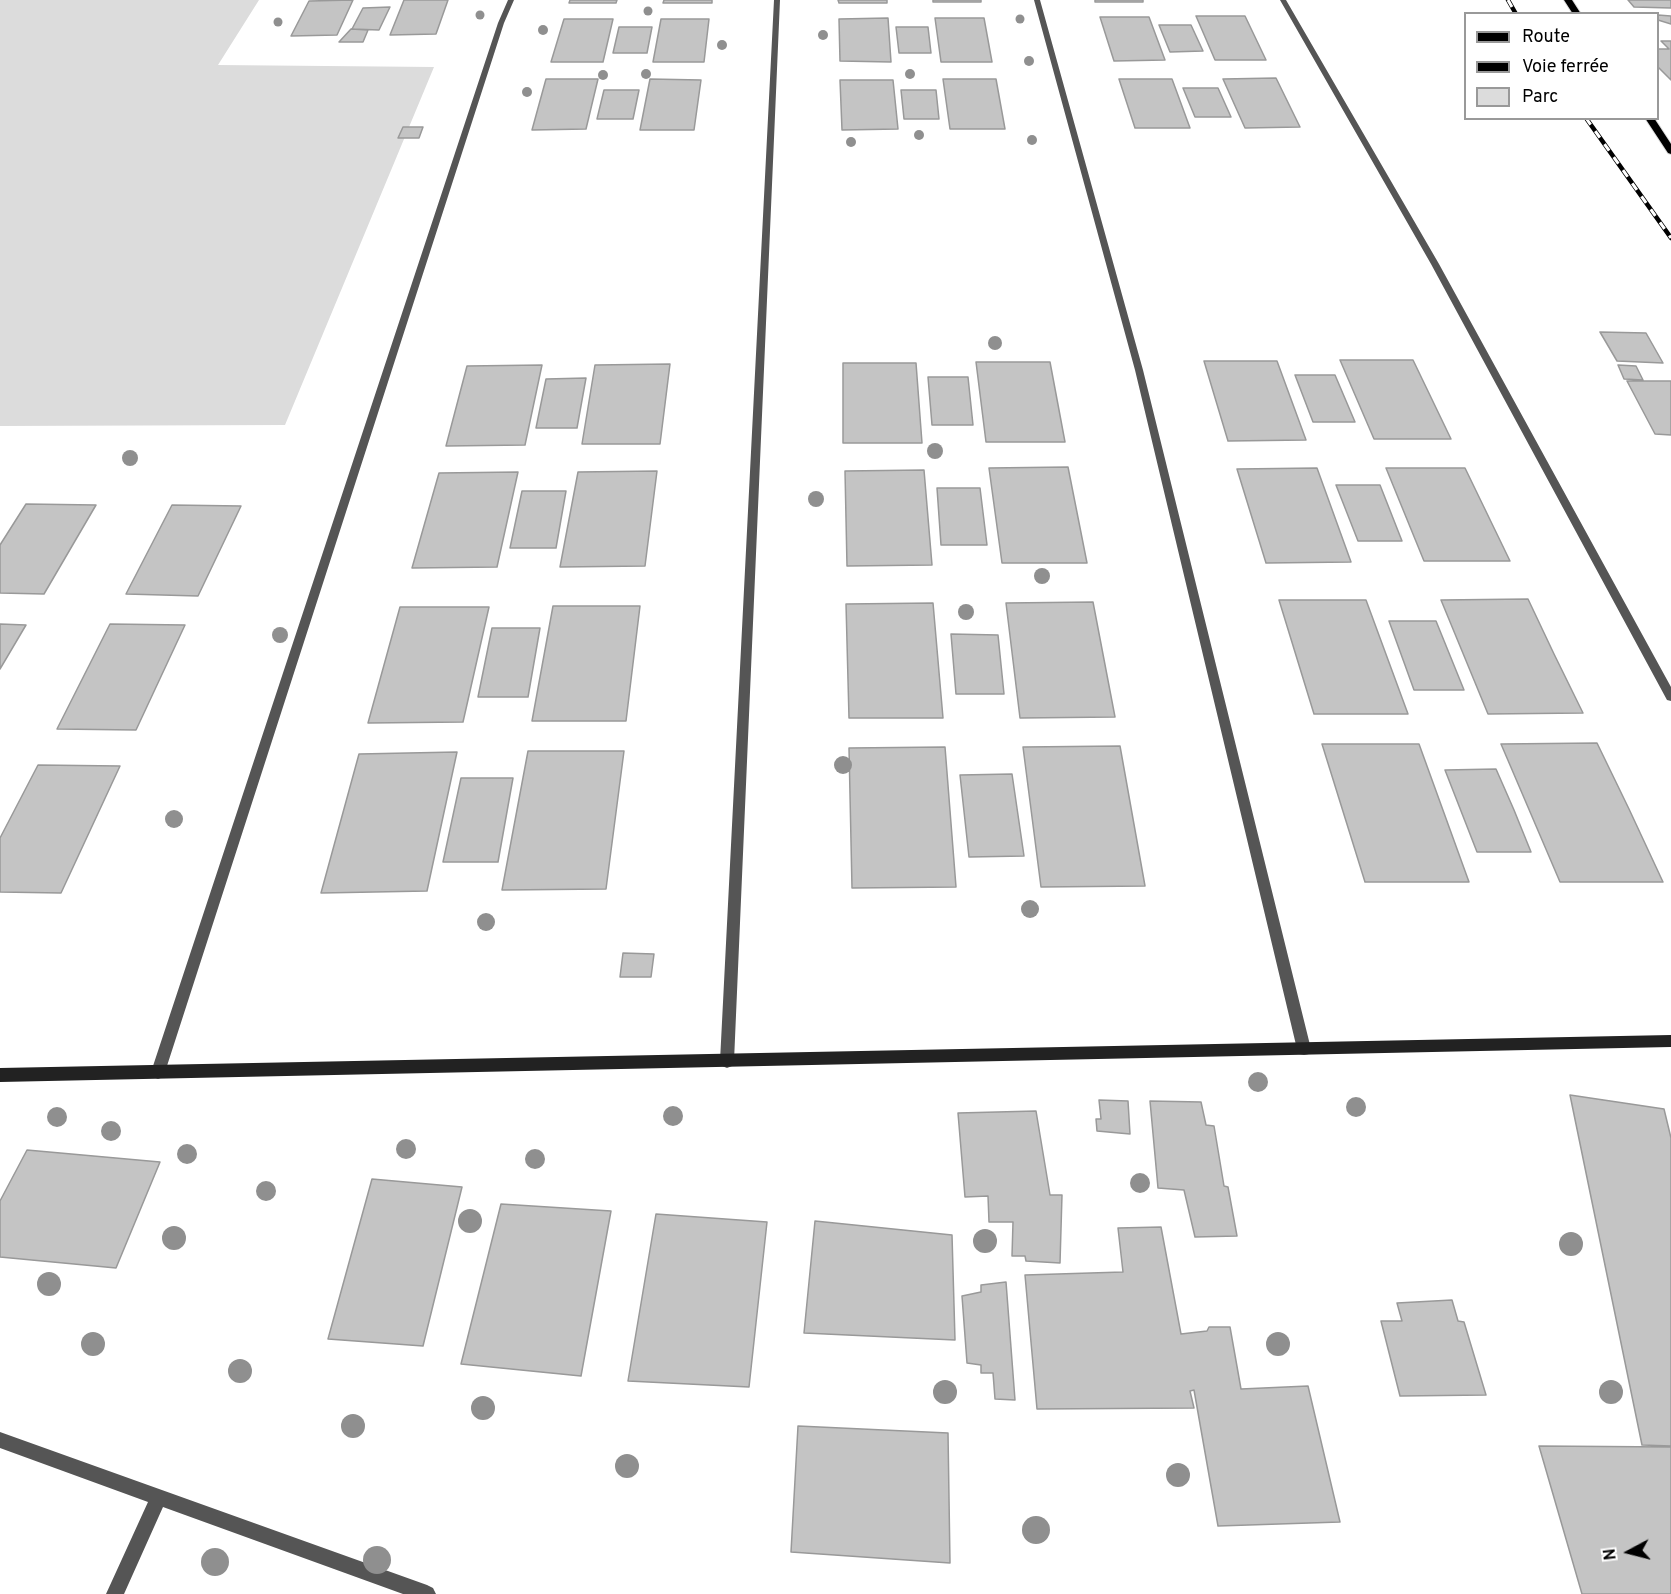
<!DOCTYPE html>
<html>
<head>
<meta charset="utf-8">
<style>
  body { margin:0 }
  #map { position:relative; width:1671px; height:1594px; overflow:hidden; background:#fff; font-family:Overpass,sans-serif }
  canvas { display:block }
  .legend { position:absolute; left:1464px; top:12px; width:195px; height:108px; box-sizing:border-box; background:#fff; border:2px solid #999; margin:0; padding:8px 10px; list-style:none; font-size:18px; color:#000 }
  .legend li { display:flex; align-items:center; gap:12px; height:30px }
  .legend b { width:30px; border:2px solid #999 }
  .north { position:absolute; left:1599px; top:1522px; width:60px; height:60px; -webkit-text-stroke:4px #fff; paint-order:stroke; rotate:263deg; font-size:16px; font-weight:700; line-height:24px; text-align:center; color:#000 }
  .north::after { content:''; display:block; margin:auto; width:21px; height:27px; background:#000; clip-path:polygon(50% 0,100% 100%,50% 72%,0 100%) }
</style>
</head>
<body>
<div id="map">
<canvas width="1671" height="1594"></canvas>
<ul class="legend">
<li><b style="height:8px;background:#000"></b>Route</li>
<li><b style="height:8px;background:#000"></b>Voie ferrée</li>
<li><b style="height:16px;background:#dcdcdc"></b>Parc</li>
</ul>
<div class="north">N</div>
</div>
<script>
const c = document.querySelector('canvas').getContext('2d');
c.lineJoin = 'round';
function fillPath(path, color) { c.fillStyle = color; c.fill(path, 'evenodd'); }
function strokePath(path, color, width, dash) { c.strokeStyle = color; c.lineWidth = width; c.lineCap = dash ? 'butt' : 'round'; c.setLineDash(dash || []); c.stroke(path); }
fillPath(new Path2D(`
  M0 0H259L218 65 434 67 285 425 0 426Z`), '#dcdcdc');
const building = new Path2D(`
  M353 0 337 35 291 36 309 1Z
  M404 0H448L436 34 390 35Z
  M570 0H617L616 3H569Z
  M664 0H712V3H663Z
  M838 0H887V3H839Z
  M933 0H981V2H933Z
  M1095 0H1143V2H1095Z
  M1628 0H1671V8L1634 7Z
  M390 7 379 30 352 29 363 8Z
  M1658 15 1671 16V24L1658 20Z
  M1196 16H1245L1266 60H1215Z
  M1100 17H1149L1165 60 1114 61Z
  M888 18 891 62 840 61 839 19Z
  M935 18H984L992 62H941Z
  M564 19H613L603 62H551Z
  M661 19H709L704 62H653Z
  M1159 25H1191L1203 51 1170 52Z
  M619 27H652L647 53H613Z
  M896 27H928L931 53H899Z
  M351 29 368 30 363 42H339Z
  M1661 41H1671V80L1658 67V49H1669Z
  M1276 78 1300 127 1245 128 1223 79Z
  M546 79H598L586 129 532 130Z
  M650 79 701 80 694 130H640Z
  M943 79H996L1005 129H950Z
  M1119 79H1172L1190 128H1135Z
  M840 80H893L898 129 842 130Z
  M1183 88H1218L1231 117H1195Z
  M604 90H639L633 119H597Z
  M901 90H936L939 119H904Z
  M403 127H423L419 138H398Z
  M1600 332 1646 333 1663 363 1617 361Z
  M1340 360H1413L1451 439H1374Z
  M1204 361H1277L1306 440 1228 441Z
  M976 362H1050L1065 442H986Z
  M843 363H916L922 443H843Z
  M670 364 660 444H582L595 365Z
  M542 365 525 445 446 446 467 366Z
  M1618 365 1636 366 1643 380 1624 379Z
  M1295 375H1335L1355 422H1313Z
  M928 377H968L973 425H932Z
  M586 378 577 428H536L546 379Z
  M1627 381H1671V435L1655 434Z
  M1068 467 1087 563H1002L989 468Z
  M1317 468 1351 562 1266 563 1237 469Z
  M1386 468H1465L1510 561H1424Z
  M924 470 932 565 847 566 845 471Z
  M657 471 645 566 560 567 578 472Z
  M518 472 497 567 412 568 439 473Z
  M1336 485H1380L1402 541H1358Z
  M937 488H980L987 545H941Z
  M522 491H566L556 548H510Z
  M26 504 96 505 44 594 0 593V545Z
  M172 505 241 506 198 596 126 594Z
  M1528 599 1554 654 1583 713 1488 714 1441 600Z
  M1279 600H1366L1408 714H1314Z
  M1093 602 1115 717 1020 718 1006 603Z
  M933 603 943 718H849L846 604Z
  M553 606H640L626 721H532Z
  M400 607H489L463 722 368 723Z
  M1389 621H1436L1464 690H1414Z
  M0 624 26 625 0 669Z
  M110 624 185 625 136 730 57 729Z
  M492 628H540L528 697H478Z
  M951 634 998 635 1004 694H956Z
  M1597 743 1629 809 1663 882H1560L1501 744Z
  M1322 744H1419L1469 882H1365Z
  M1120 746 1145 886 1041 887 1023 747Z
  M945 747 956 887 852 888 849 748Z
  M528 751H624L606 889 502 890Z
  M457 752 427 891 321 893 359 754Z
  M38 765 120 766 61 893 0 892V838Z
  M1496 769 1514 810 1531 852H1477L1445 770Z
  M1012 774 1024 856 969 857 960 775Z
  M461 778H513L498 862H443Z
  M623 953 654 954 651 977H620Z
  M1570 1095 1664 1109 1671 1138V1446L1642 1445Z
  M1099 1100 1128 1101 1130 1134 1097 1131 1096 1119H1101Z
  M1150 1101 1201 1102 1206 1125 1214 1126 1224 1186 1228 1187 1237 1236 1195 1237 1184 1190 1158 1188Z
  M1036 1111 1050 1195H1062L1060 1263 1026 1261 1025 1256H1012L1013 1222H989L988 1196 965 1197 958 1113Z
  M27 1150 160 1162 116 1268 0 1257V1201Z
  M372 1179 462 1187 423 1346 328 1339Z
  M501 1204 611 1211 581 1376 461 1364Z
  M656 1214 767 1222 749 1387 628 1381Z
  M815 1221 952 1235 955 1340 804 1333Z
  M1161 1227 1181 1334 1207 1331 1209 1327H1230L1241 1389 1308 1386 1340 1522 1218 1526 1194 1390 1190 1391 1194 1408 1037 1409 1025 1275 1123 1272 1118 1228Z
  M1006 1282 1015 1400 995 1399 993 1373H981V1365L967 1363 962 1296 981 1292V1285Z
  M1452 1300 1458 1321 1464 1322 1486 1395 1400 1396 1381 1321H1402L1397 1303Z
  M798 1426 948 1433 950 1563 791 1552Z
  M1539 1446 1671 1447V1594H1582Z`);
fillPath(building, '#c4c4c4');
strokePath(building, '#999', 1.5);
const primary = new Path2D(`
  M1564 0H1572L1581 14H1573Z
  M1645 118H1654L1671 144V154L1668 153Z`);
strokePath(primary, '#dbdbdb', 2);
fillPath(new Path2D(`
  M508 0H514L504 23 165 1072 163 1077 158 1079 153 1077 151 1072 498 23Z
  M774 0H780L734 1061 732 1066 727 1068 722 1066 720 1061Z
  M1034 0H1040L1143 370 1311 1049 1309 1054 1304 1055 1299 1054 1297 1049 1135 370Z
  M1280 0H1286L1439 264 1671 687V701L1667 700 1431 264Z
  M0 1432 427 1585 433 1588 436 1594H403L163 1507 124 1594H106L148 1502 0 1448Z`), '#555');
fillPath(new Path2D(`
  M1671 1035V1047L0 1082V1068Z`), '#222');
fillPath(primary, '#000');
const rail = new Path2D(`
  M1508 0 1516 14
  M1586 118 1671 238`);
strokePath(rail, '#000', 4.5);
strokePath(rail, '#fff', 3, [8]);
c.fillStyle = '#8f8f8f';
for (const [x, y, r] of [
  [648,11,4.5],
  [480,15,4.5],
  [1020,19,4.5],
  [278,22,4.5],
  [543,30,5],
  [823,35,5],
  [722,45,5],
  [1029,61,5],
  [646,74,5],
  [910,74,5],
  [603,75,5],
  [527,92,5],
  [919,135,5],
  [1032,140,5],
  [851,142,5],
  [995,343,7],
  [935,451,8],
  [130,458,8],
  [816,499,8],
  [1042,576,8],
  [966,612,8],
  [280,635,8],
  [843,765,9],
  [174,819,9],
  [1030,909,9],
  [486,922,9],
  [1258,1082,10],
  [1356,1107,10],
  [673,1116,10],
  [57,1117,10],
  [111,1131,10],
  [406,1149,10],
  [187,1154,10],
  [535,1159,10],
  [1140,1183,10],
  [266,1191,10],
  [470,1221,12],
  [174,1238,12],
  [985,1241,12],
  [1571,1244,12],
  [49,1284,12],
  [93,1344,12],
  [1278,1344,12],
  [240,1371,12],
  [945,1392,12],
  [1611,1392,12],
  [483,1408,12],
  [353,1426,12],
  [627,1466,12],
  [1178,1475,12],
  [1036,1530,14],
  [377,1560,14],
  [215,1562,14]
]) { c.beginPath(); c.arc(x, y, r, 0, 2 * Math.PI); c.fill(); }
</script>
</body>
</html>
